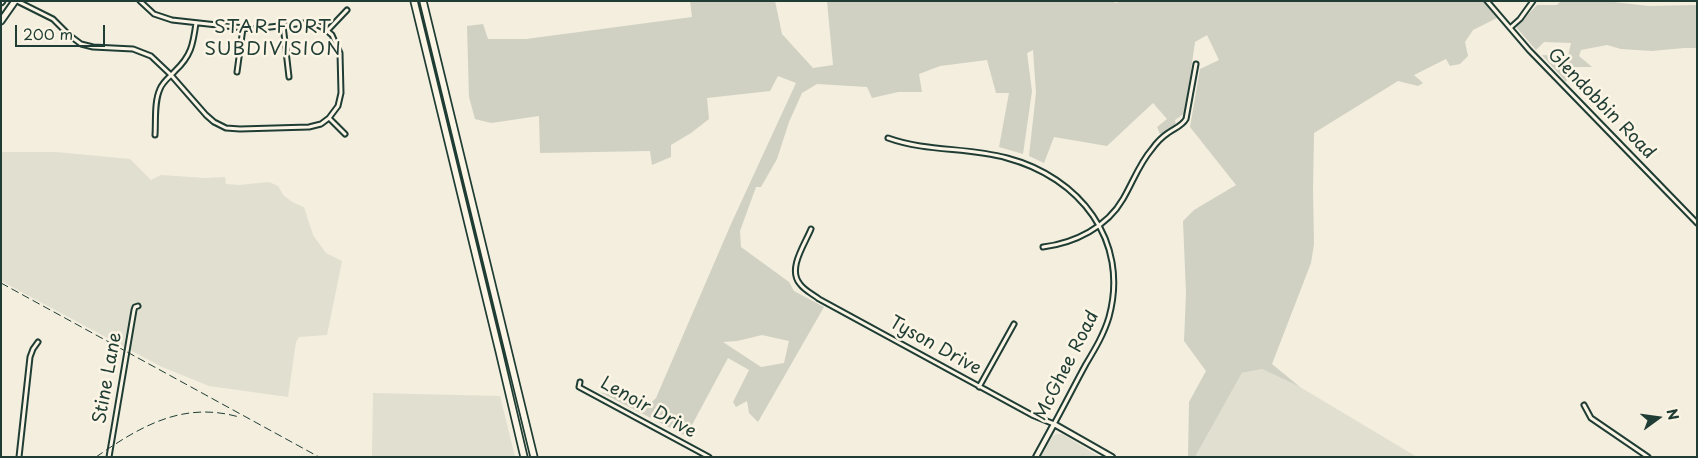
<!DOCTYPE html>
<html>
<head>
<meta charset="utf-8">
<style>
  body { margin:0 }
  #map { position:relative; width:1698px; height:458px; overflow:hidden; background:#f3eede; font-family:"Playpen Sans",sans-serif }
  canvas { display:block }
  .frame { position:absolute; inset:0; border:2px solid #1f3d34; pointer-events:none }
  .north { position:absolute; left:1633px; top:393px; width:50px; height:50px; -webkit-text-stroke:4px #fcf5e5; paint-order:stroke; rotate:76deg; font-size:14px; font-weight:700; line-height:20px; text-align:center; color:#1f3d34 }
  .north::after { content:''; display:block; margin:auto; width:18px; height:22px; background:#1f3d34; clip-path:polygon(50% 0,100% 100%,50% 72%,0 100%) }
  .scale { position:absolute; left:15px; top:25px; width:90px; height:22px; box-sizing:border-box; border:2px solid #1f3d34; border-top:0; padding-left:6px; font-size:15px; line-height:18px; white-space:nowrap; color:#1f3d34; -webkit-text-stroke:4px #fcf5e5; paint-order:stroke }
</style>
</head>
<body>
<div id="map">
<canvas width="1698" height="458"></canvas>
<div class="frame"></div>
<div class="north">N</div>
<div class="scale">200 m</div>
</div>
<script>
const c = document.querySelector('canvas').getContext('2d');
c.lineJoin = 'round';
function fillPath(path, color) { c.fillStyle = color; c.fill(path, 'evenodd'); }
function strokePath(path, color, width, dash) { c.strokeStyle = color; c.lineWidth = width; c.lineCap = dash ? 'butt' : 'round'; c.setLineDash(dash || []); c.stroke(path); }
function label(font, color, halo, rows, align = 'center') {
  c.font = font + ' "Playpen Sans",sans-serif'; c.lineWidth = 5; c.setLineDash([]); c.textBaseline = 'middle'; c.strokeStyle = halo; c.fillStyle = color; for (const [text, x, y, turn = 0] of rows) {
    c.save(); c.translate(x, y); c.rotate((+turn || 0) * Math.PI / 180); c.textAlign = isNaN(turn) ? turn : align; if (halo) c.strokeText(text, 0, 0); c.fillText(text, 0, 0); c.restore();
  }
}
fillPath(new Path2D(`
  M1 152H56L130 159 151 180 161 175 205 178 225 177 226 184 239 185 269 182 278 186 284 196 294 203 304 207 313 235 326 253 342 261 327 335 299 337 296 342 288 397 209 386 160 366 1 281Z
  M1262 369 1300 387 1417 457H1195L1242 373Z
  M373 393 500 396 515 457H372Z
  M1057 434H1062L1100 457H1040L1052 436Z`), '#e1dfd0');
fillPath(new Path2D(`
  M690 1H775L782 34 813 68 833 65 827 1H1114L1115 3 1122 1H1483L1497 18 1473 30 1465 42 1468 56 1460 64 1450 66 1446 59 1414 75 1423 83 1418 86 1398 81 1314 133 1313 190 1314 244 1311 263 1272 364 1300 387 1262 369 1242 373 1195 457H1188L1189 402 1206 371 1184 341 1186 293 1183 221 1194 210 1236 185 1190 127 1200 69 1219 60 1207 35 1195 42 1185 113 1175 120 1176 125 1160 134 1157 127 1167 119 1153 103 1107 146 1054 137 1044 163 1029 156 1036 93 1033 50 1027 53 1032 91 1023 154 999 147 1009 93H996L987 60 940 66 919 74 922 92H898L872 98 867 87 817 84 802 93 789 122 777 159 761 187H756L740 231 741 247 789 282 794 291 824 307 758 422 749 413 747 401 736 407 733 402 749 370 728 358 686 436 600 392 649 405 656 398 731 224 796 83 778 76 770 91 707 98 709 119 691 133 671 145V157L652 165 650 151 540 153 539 116 491 123 475 119 469 97 467 26 483 24 488 39H526L692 17ZM762 335 789 341 784 363 761 367 723 342 737 341Z
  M1561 1H1605L1649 6 1697 5V48H1684L1652 51 1621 49 1607 45 1581 50 1579 56 1592 67H1573L1566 82 1542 55 1568 56 1571 43 1544 42 1536 50 1516 27 1537 5H1557Z`), '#d0d1c2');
const minor = new Path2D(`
  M17 1 53 19 69 35 81 44 93 47 133 49 151 56 171 75 206 115 214 122 226 128 240 129 309 127 321 124 329 118 338 106 341 93 340 53 332 35 324 28 315 24 305 23 253 29 172 20 154 14 140 1
  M1487 1 1529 50 1697 223
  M283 25 289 77
  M1510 28 1520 19 1533 1
  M328 30 347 10
  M237 72 243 28
  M329 118 345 134
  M155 135C156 120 154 102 160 89 163 81 170 77 175 71 191 56 193 45 196 23
  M811 229C805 244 787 269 800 284 805 291 813 294 819 299L1032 415 1054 424C1065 404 1075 384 1086 364 1095 349 1104 334 1109 317 1130 240 1079 177 1007 158 967 147 927 152 888 138
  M1043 247C1075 243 1107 227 1123 199 1133 182 1139 164 1152 149 1157 142 1162 137 1168 133 1175 128 1182 126 1186 119L1196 64
  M580 382 579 387 709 457
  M979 387 1014 324
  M1584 405 1591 418 1648 457
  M19 457 30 357 33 349 38 342
  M109 457 134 310 135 307 138 306`);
const tertiary = new Path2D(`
  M1036 457 1054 424 1112 457`);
const primary = new Path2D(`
  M1 2 2 1
  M1 21 15 1`);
const motorway = new Path2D(`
  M414 1 499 351 524 457
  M423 1 534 457`);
strokePath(minor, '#1f3d34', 7);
strokePath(tertiary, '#1f3d34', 8);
strokePath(primary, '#1f3d34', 9);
strokePath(motorway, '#1f3d34', 9);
strokePath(minor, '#fcf5e5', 3);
strokePath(tertiary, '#fcf5e5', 4);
strokePath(primary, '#fcf5e5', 5);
strokePath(motorway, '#fcf5e5', 5.5);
strokePath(new Path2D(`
  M1 283 319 457
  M96 457C141 426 183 401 239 417`), '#1f3d34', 1, [8, 4]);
label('18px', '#1f3d34', '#fcf5e5', [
  ["Glendobbin Road",1601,104,46],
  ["Tyson Drive",935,346,29],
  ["McGhee Road",1067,366,-63],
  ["Stine Lane",108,378,-80],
  ["Lenoir Drive",648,408,29]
]);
c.letterSpacing = '1px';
label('19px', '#1f3d34', '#fcf5e5', [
  ["STAR FORT",273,28],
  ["SUBDIVISION",273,50]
]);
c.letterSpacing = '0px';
</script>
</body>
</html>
